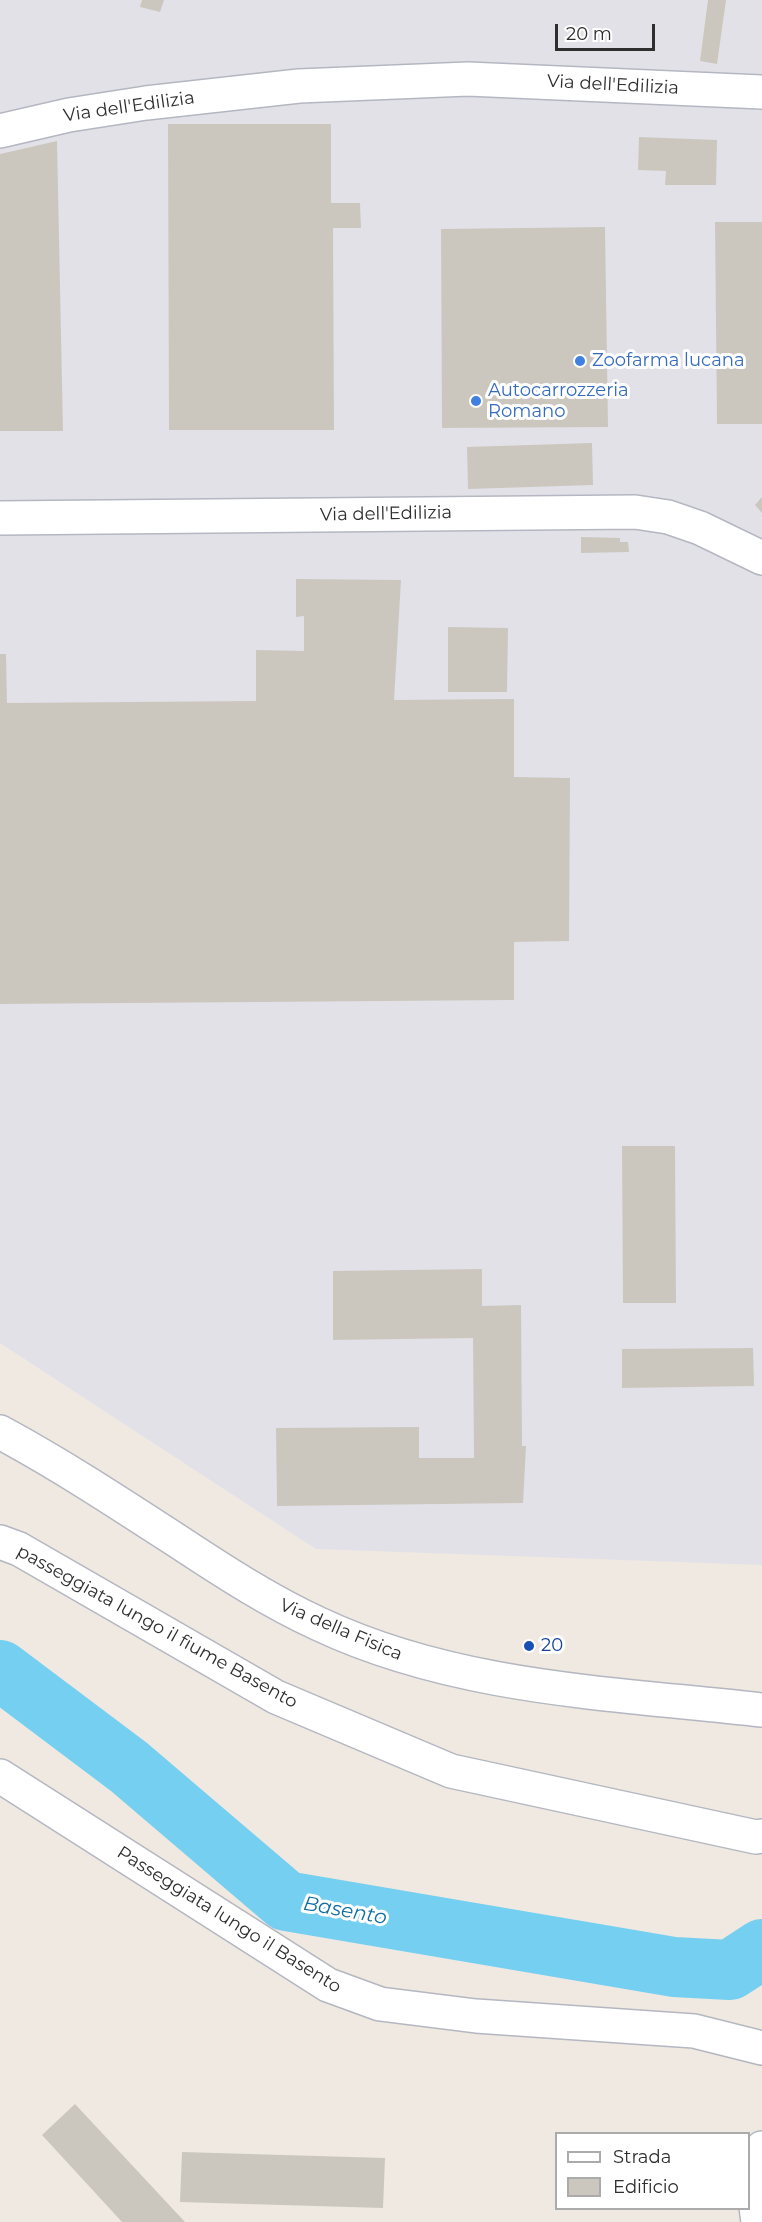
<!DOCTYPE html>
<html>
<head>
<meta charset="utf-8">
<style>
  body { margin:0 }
  #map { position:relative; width:762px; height:2222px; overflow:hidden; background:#efe9e1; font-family:Montserrat,sans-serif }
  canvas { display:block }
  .legend { position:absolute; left:555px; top:2132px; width:195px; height:78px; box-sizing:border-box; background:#fff; border:2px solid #ababab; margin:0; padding:8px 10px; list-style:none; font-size:18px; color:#2e2e2e }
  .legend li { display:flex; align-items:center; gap:12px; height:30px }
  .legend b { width:30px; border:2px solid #ababab }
  .scale { position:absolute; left:555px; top:24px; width:100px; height:27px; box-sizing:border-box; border:3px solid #2e2e2e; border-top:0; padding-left:8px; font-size:18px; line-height:21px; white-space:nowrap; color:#2e2e2e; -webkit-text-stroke:4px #fff; paint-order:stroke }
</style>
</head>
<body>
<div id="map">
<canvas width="762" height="2222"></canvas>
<ul class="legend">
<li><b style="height:8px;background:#fff"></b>Strada</li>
<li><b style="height:16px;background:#cbc7bf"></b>Edificio</li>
</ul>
<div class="scale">20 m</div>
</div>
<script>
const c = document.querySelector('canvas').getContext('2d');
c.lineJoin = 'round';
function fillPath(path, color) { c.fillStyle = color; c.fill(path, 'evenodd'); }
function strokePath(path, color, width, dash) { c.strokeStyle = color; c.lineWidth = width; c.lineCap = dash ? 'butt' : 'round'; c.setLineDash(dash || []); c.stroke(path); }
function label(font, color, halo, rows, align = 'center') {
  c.font = font + ' Montserrat,sans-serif'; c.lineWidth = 6; c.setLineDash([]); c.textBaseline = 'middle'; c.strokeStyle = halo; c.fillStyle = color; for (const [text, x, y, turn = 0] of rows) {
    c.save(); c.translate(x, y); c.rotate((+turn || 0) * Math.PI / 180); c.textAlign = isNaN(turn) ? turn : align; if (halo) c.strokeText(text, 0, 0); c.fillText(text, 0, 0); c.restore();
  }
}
fillPath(new Path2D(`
  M0 0H762V1565L316 1549 0 1343Z`), '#e3e1e8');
strokePath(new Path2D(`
  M0 1670 129 1767 286 1901 674 1967 730 1970 762 1949`), '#75cff0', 60);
fillPath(new Path2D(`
  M142 0H164L160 12 140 7Z
  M708 0H726L717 64 700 61Z
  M168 124H331V203H360L361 228H333L334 430H169Z
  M639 137 717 140 716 185H665L666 171 638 170Z
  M57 141 63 431H0V154Z
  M715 222H762V424H717Z
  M605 227 608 427 442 428 441 229Z
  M592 443 593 485 468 489 467 447Z
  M762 497V513L755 505Z
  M581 537 620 538V542H628L629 552 581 553Z
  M296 579 401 580 394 700 514 699V777L570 778 569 941 514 942V1000L0 1004V654H6L7 703 256 701V650L304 651V616L296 617Z
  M448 627 508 628 507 692H448Z
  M622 1146H675L676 1303H623Z
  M482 1269V1306L521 1305 522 1446H526L523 1503 277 1506 276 1428 419 1427V1458H474L473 1338 333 1340V1271Z
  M753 1348 754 1386 622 1388V1349Z
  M75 2104 185 2222H122L42 2135Z
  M182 2152 385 2158 383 2208 180 2202Z`), '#cbc7bf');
const street = new Path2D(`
  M0 131 69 115 146 103 299 86 468 79 762 92
  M0 518 635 512 668 517 700 528 762 558
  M0 1542 19 1549 276 1697 451 1771 756 1837 762 1836
  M0 1776 328 1985 380 2004 476 2016 694 2031 762 2048`);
const secondary = new Path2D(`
  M0 1432C63 1466 122 1505 182 1544 226 1573 271 1602 319 1624 457 1689 612 1693 762 1710
  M758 2222 755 2199 762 2148`);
strokePath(street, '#b4b7c1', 36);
strokePath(secondary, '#b4b7c1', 36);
strokePath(street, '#fff', 33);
strokePath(secondary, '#fff', 33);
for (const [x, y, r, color] of [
  [580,361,6,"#3f7fe0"],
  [476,401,6,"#3f7fe0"],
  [529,1646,6,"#1a4fb4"]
]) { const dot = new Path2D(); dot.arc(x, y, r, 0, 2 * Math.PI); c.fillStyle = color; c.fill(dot); strokePath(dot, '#fff', 2); }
label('18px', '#2e2e2e', '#fff', [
  ["Via dell'Edilizia",613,85,3],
  ["Via dell'Edilizia",129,107,-8],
  ["Via dell'Edilizia",386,514,-1],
  ["passeggiata lungo il fiume Basento",157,1627,29],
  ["Via della Fisica",341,1630,23],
  ["Passeggiata lungo il Basento",229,1920,32]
]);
label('18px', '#366cbe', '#fff', [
  ["Zoofarma lucana",592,361],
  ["Autocarrozzeria",488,391],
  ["Romano",488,412]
], 'left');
label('18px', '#164399', '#fff', [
  ["20",541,1646]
], 'left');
label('italic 20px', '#0d6fa3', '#fff', [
  ["Basento",345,1911,10]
]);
</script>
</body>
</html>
